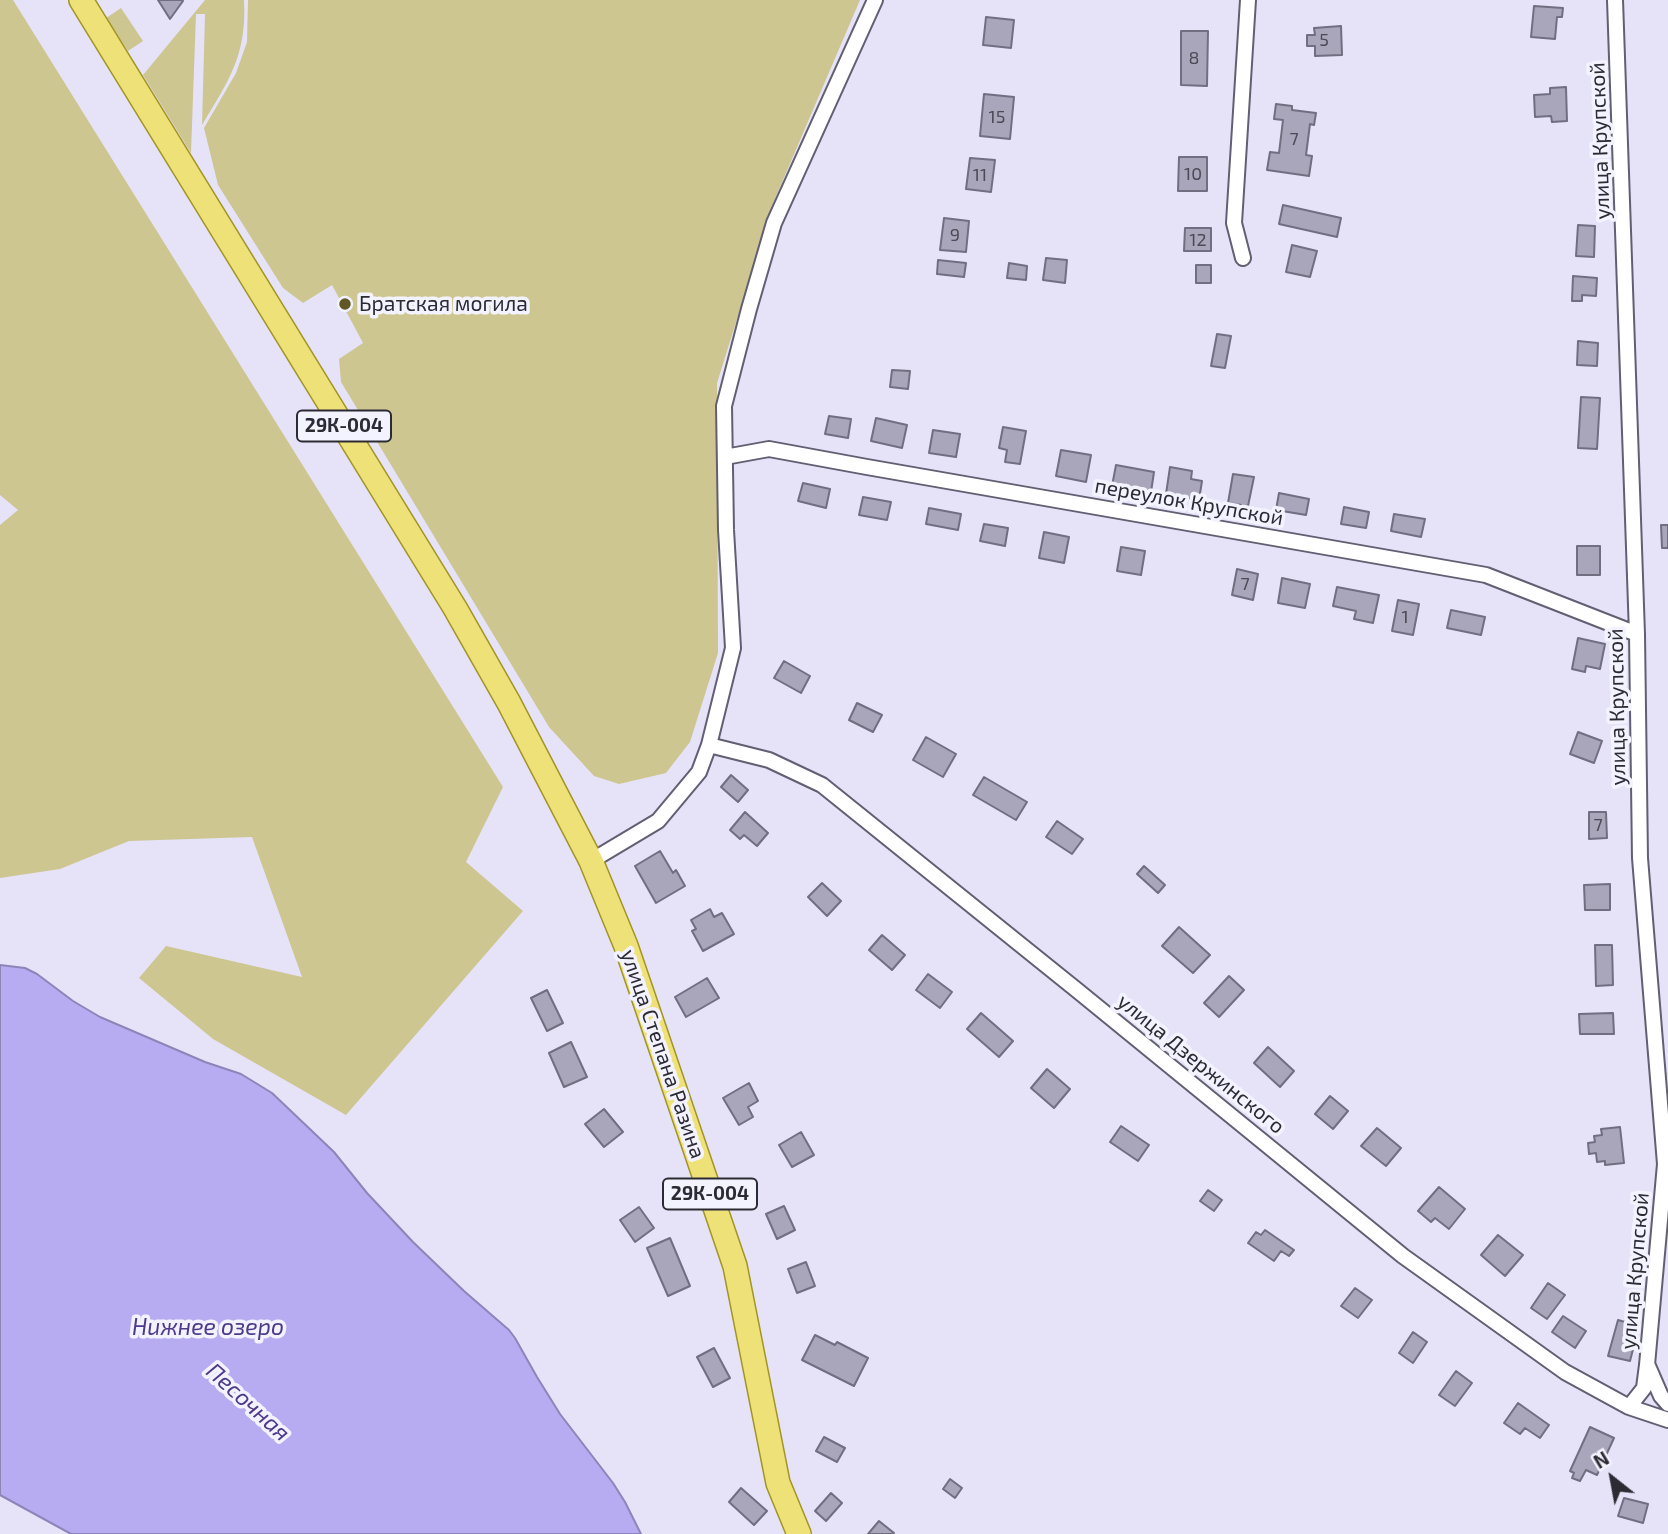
<!DOCTYPE html>
<html>
<head>
<meta charset="utf-8">
<style>
  body { margin:0 }
  #map { position:relative; width:1668px; height:1534px; overflow:hidden; background:#e6e3f9; font-family:"Exo 2",sans-serif }
  canvas { display:block }
  .north { position:absolute; left:1577px; top:1443px; width:70px; height:70px; -webkit-text-stroke:5px #f3f2ff; paint-order:stroke; rotate:329deg; font-size:19px; font-weight:700; line-height:28px; text-align:center; color:#2c2b33 }
  .north::after { content:''; display:block; margin:auto; width:24px; height:32px; background:#2c2b33; clip-path:polygon(50% 0,100% 100%,50% 72%,0 100%) }
</style>
</head>
<body>
<div id="map">
<canvas width="1668" height="1534"></canvas>
<div class="north">N</div>
</div>
<script>
const c = document.querySelector('canvas').getContext('2d');
c.lineJoin = 'round';
function fillPath(path, color) { c.fillStyle = color; c.fill(path, 'evenodd'); }
function strokePath(path, color, width, dash) { c.strokeStyle = color; c.lineWidth = width; c.lineCap = dash ? 'butt' : 'round'; c.setLineDash(dash || []); c.stroke(path); }
function label(font, color, halo, rows, align = 'center') {
  c.font = font + ' "Exo 2",sans-serif'; c.lineWidth = 7; c.setLineDash([]); c.textBaseline = 'middle'; c.strokeStyle = halo; c.fillStyle = color; for (const [text, x, y, turn = 0] of rows) {
    c.save(); c.translate(x, y); c.rotate((+turn || 0) * Math.PI / 180); c.textAlign = isNaN(turn) ? turn : align; if (halo) c.strokeText(text, 0, 0); c.fillText(text, 0, 0); c.restore();
  }
}
fillPath(new Path2D(`
  M0 0H13L503 787 466 862 523 911 346 1115 213 1039 139 978 166 946 302 977 252 837 129 841 60 869 0 878V525L18 510 0 495Z
  M205 0H244C247 55 229 80 202 125L205 14H196L191 153 143 75Z
  M248 0H860L774 201 717 383 718 653 690 742 666 773 619 784 594 776 549 727 341 382 339 359 363 343 332 285 303 303 283 288 218 185 204 128 236 73 247 42Z
  M121 8 143 41 128 51 106 18Z`), '#cdc691');
const water = new Path2D(`
  M0 965 25 968 37 974 73 1001 100 1017 205 1062 241 1074 272 1093 334 1152 367 1193 413 1242 464 1291 509 1330 515 1338 537 1377 560 1414 613 1483 625 1502 641 1534H71L0 1495Z`);
fillPath(water, '#b7acf1');
strokePath(water, '#8d85b8', 2);
const building = new Path2D(`
  M158 0H182L183 1 170 19Z
  M1534 6 1563 8 1562 17H1557L1555 39 1531 37Z
  M986 17 1014 20 1011 48 983 45Z
  M1341 26 1342 55 1315 56V46H1307V35H1315L1314 28Z
  M1181 31H1208L1207 86 1181 85Z
  M1566 87 1567 121 1552 122 1551 116 1535 117 1534 95 1550 94V88Z
  M984 94 1014 97 1010 139 980 136Z
  M1276 104 1292 106V110L1316 113 1314 125 1310 124 1306 155 1312 156 1309 176 1267 170 1270 152 1279 153 1283 120 1274 119Z
  M1179 157H1207V191H1178Z
  M970 158 995 160 991 192 966 189Z
  M1283 205 1341 218 1337 237 1279 224Z
  M944 218 969 221 966 252 940 250Z
  M1578 225 1595 226 1594 257 1576 256Z
  M1185 228H1211V251H1184Z
  M1292 245 1317 251 1310 277 1286 272Z
  M1046 258 1067 260 1065 283 1043 280Z
  M938 260 966 263 964 277 937 274Z
  M1009 263 1027 266 1026 280 1007 278Z
  M1196 265H1211V283H1196Z
  M1573 276 1597 278 1596 296 1582 295V301H1572Z
  M1217 334 1231 336 1225 368 1211 366Z
  M1578 341 1598 343 1597 366 1577 365Z
  M892 370 910 371 908 389 890 387Z
  M1581 397 1600 398 1597 449 1578 448Z
  M829 416 851 419 848 438 825 434Z
  M876 418 907 425 902 448 871 441Z
  M1003 427 1026 431 1020 464 1005 462 1007 450 999 448Z
  M933 430 960 434 956 457 929 453Z
  M1061 450 1091 455 1086 482 1056 476Z
  M1116 465 1154 472 1151 492 1112 486Z
  M1170 467 1192 471 1191 479 1202 481 1199 500 1166 494Z
  M1233 474 1254 477 1248 506 1228 503Z
  M803 483 830 489 826 508 798 501Z
  M1279 493 1309 499 1306 515 1276 510Z
  M863 497 891 502 887 520 859 515Z
  M1344 507 1369 512 1366 528 1341 524Z
  M929 508 961 514 958 530 926 524Z
  M1394 514 1425 519 1421 537 1391 531Z
  M984 524 1008 528 1005 546 980 541Z
  M1661 525H1668V548H1662Z
  M1044 532 1069 537 1064 563 1039 558Z
  M1577 546H1600V575H1577Z
  M1121 547 1145 551 1141 575 1117 571Z
  M1237 569 1258 574 1253 600 1232 595Z
  M1282 578 1310 584 1305 608 1278 603Z
  M1337 587 1379 595 1373 623 1354 619 1356 611 1333 606Z
  M1398 600 1419 604 1413 635 1392 631Z
  M1451 610 1485 617 1481 635 1447 628Z
  M1578 638 1605 644 1600 669 1586 666 1585 672 1572 669Z
  M784 661 810 676 801 693 774 678Z
  M857 703 882 715 873 732 849 720Z
  M1578 732 1602 741 1594 763 1570 754Z
  M926 737 956 754 943 777 913 760Z
  M731 775 748 790 738 802 721 787Z
  M984 777 1027 802 1016 820 973 795Z
  M745 812 768 833 757 846 744 835 740 839 730 830Z
  M1589 812H1606L1607 838 1589 839Z
  M1057 821 1083 839 1072 854 1046 837Z
  M660 851 673 873 676 870 685 886 656 903 635 866Z
  M1144 866 1165 885 1158 893 1137 874Z
  M822 883 841 901 827 916 808 897Z
  M1610 884V910H1585L1584 885Z
  M710 909 714 917 722 913 734 934 703 951 692 931 696 929 691 920Z
  M1179 927 1210 955 1193 973 1162 946Z
  M882 935 905 955 892 970 869 950Z
  M1595 945H1612L1613 985 1596 986Z
  M928 974 952 992 940 1008 916 990Z
  M1229 976 1244 990 1219 1017 1204 1003Z
  M707 978 719 998 686 1017 675 997Z
  M547 990 563 1023 547 1031 531 998Z
  M981 1013 1013 1041 999 1057 967 1029Z
  M1613 1013 1614 1034H1580L1579 1014Z
  M571 1042 587 1077 564 1087 549 1053Z
  M1268 1047 1294 1071 1280 1087 1254 1063Z
  M1047 1069 1070 1089 1054 1108 1031 1088Z
  M749 1083 758 1101 748 1107 753 1117 739 1125 723 1098Z
  M1330 1096 1348 1111 1333 1129 1315 1114Z
  M604 1109 623 1132 604 1147 585 1124Z
  M1121 1126 1149 1145 1138 1161 1110 1142Z
  M1620 1127 1624 1163 1605 1165V1161L1597 1162 1596 1153 1589 1154 1588 1143 1595 1142 1594 1136 1602 1135 1601 1129Z
  M1377 1128 1401 1148 1386 1166 1361 1146Z
  M801 1132 814 1155 792 1167 779 1145Z
  M1439 1187 1465 1209 1449 1229 1435 1218 1431 1222 1418 1211Z
  M1208 1190 1222 1200 1214 1211 1200 1201Z
  M784 1206 795 1230 777 1239 766 1214Z
  M639 1207 654 1228 635 1242 620 1220Z
  M1265 1230 1294 1250 1289 1256 1281 1251 1274 1261 1248 1243 1256 1232 1261 1235Z
  M1498 1235 1523 1255 1505 1276 1481 1255Z
  M670 1238 690 1286 668 1296 647 1248Z
  M806 1262 815 1286 797 1293 788 1269Z
  M1548 1283 1565 1295 1547 1319 1531 1308Z
  M1355 1288 1372 1300 1358 1318 1341 1306Z
  M1563 1316 1586 1331 1575 1348 1552 1332Z
  M1618 1320 1639 1326 1630 1361 1608 1356Z
  M1413 1332 1427 1342 1413 1363 1399 1353Z
  M815 1335 835 1345 837 1342 868 1358 854 1386 802 1360Z
  M714 1348 730 1378 713 1387 697 1357Z
  M1456 1371 1472 1383 1455 1406 1439 1395Z
  M1518 1403 1549 1425 1540 1438 1525 1428 1520 1434 1504 1423Z
  M1590 1427 1614 1438 1597 1475 1586 1470 1580 1481 1572 1478 1574 1473 1570 1471Z
  M824 1437 845 1448 837 1462 816 1451Z
  M950 1479 962 1488 955 1498 943 1489Z
  M741 1488 767 1511 754 1525 729 1502Z
  M831 1493 842 1503 826 1521 815 1511Z
  M1624 1498 1648 1504 1643 1523 1618 1516Z
  M879 1521 894 1533 893 1534H868Z`);
fillPath(building, '#a9a6bb');
strokePath(building, '#716e81', 2);
const minor = new Path2D(`
  M1615 0 1637 634 1640 858 1665 1164 1647 1365 1644 1388 1629 1407
  M1243 258 1234 223 1248 0
  M725 457 769 449 867 467 1486 575 1637 634
  M709 745 769 760 822 785 1078 991 1403 1256 1565 1372 1629 1407 1668 1420
  M591 861 658 821 699 772 709 745 733 648 726 530 724 406 749 309 774 223 875 0
  M1648 1366 1661 1396 1668 1404`);
const primary = new Path2D(`
  M81 0 455 608 509 703 591 861 626 946 735 1266 778 1483 799 1534`);
strokePath(minor, '#625f72', 18);
strokePath(primary, '#a29425', 26);
strokePath(minor, '#fff', 14);
strokePath(primary, '#eee178', 23);
for (const [x, y, r, color] of [
  [345,304,7,"#605926"]
]) { const dot = new Path2D(); dot.arc(x, y, r, 0, 2 * Math.PI); c.fillStyle = color; c.fill(dot); strokePath(dot, '#f3f2ff', 2.5); }
label('18px', '#4b4a55', null, [
  ["5",1324,40],
  ["8",1194,58],
  ["15",997,117],
  ["7",1294,139],
  ["10",1193,174],
  ["11",980,175],
  ["9",955,235],
  ["12",1198,240],
  ["7",1245,584],
  ["1",1405,617],
  ["7",1598,825]
]);
for (const [x, y, w] of [
  [344,426,94],
  [710,1194,94]
]) { const box = new Path2D(); box.roundRect(x - w / 2, y - 15.5, w, 31, 5); c.fillStyle = '#f3f2ff'; c.fill(box); strokePath(box, '#2c2b33', 2); }
label('bold 19px', '#2c2b33', null, [
  ["29К-004",344,426],
  ["29К-004",710,1194]
]);
label('21px', '#2c2b33', '#f3f2ff', [
  ["улица Крупской",1600,141,-92],
  ["переулок Крупской",1189,502,10],
  ["улица Крупской",1617,707,-91],
  ["улица Степана Разина",663,1054,71],
  ["улица Дзержинского",1201,1064,39],
  ["улица Крупской",1635,1271,-85]
]);
label('21px', '#2c2b33', '#f3f2ff', [
  ["Братская могила",359,304]
], 'left');
label('italic 23px', '#4e3a8a', '#f3f2ff', [
  ["Нижнее озеро",208,1327],
  ["Песочная",248,1402,42]
]);
</script>
</body>
</html>
